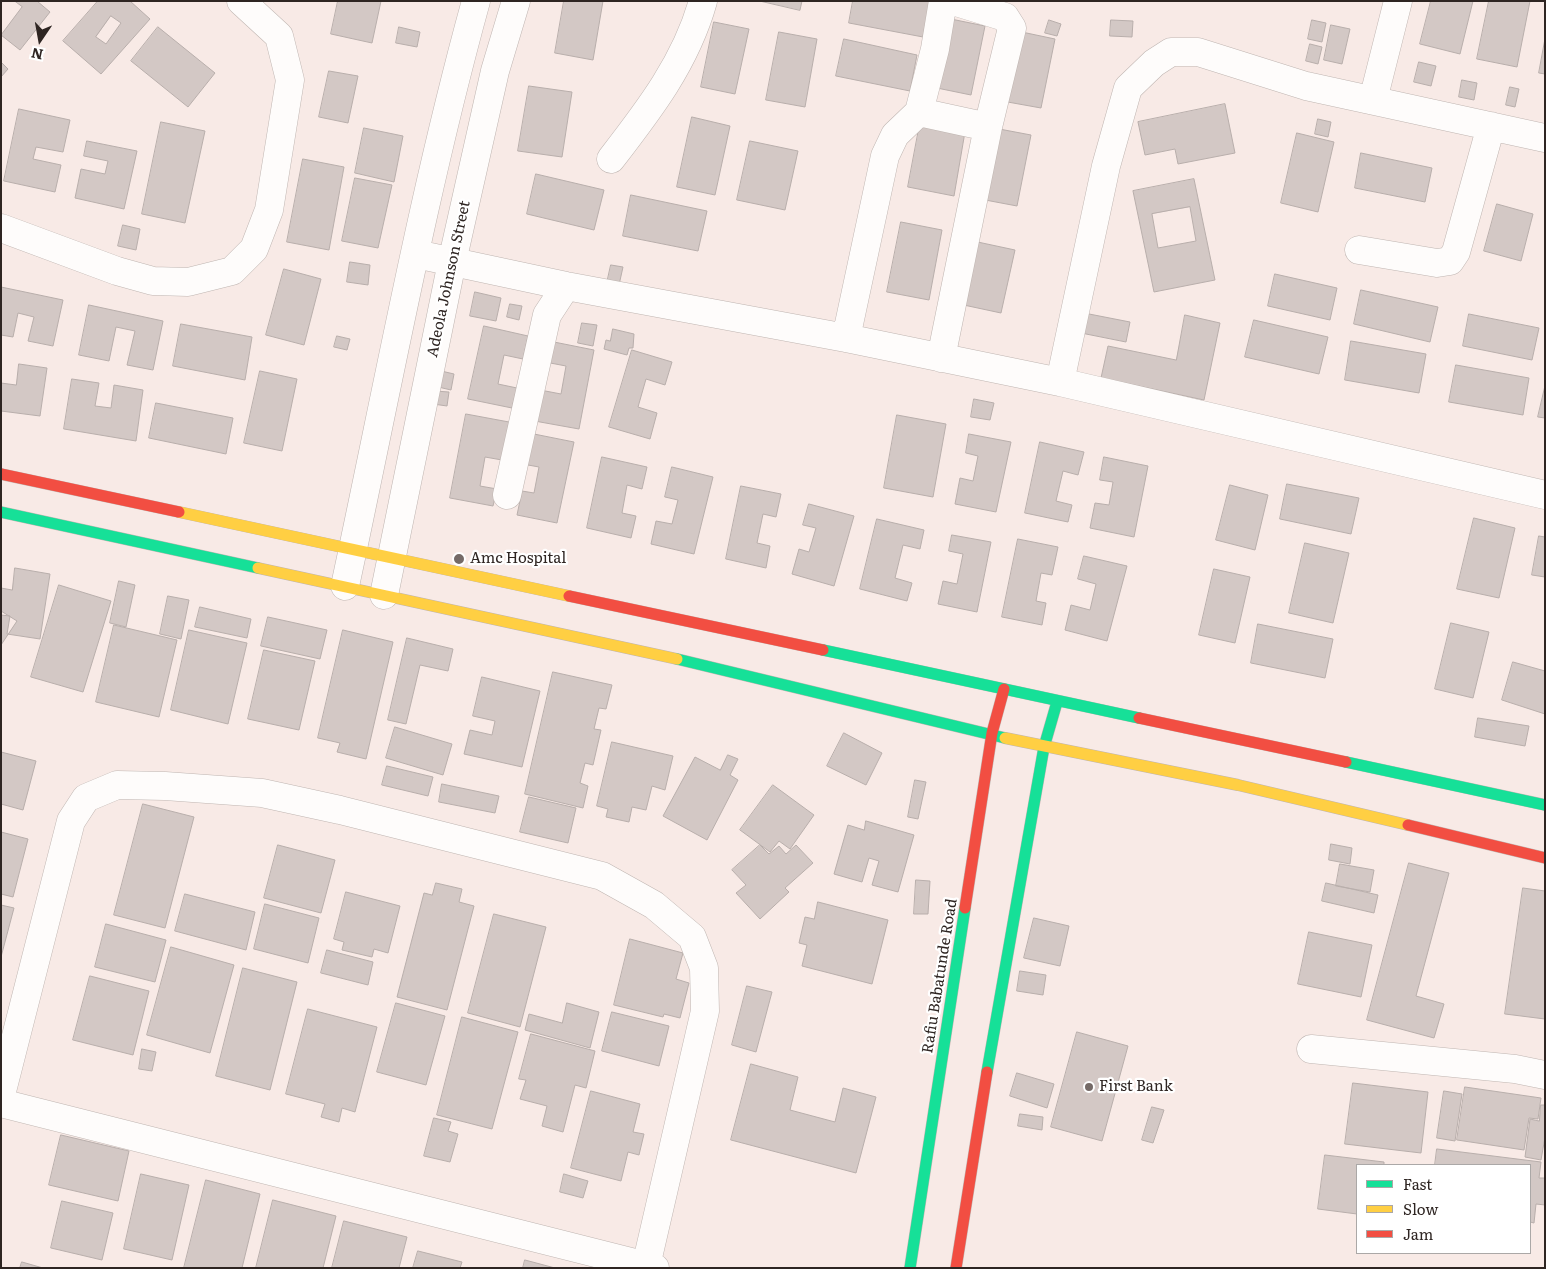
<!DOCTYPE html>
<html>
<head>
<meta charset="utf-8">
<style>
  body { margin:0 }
  #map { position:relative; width:1546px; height:1269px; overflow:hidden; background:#f8eae6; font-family:Literata,serif }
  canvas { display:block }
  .frame { position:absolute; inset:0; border:2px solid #2e2522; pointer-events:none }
  .legend { position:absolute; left:1356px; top:1164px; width:175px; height:90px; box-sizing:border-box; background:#fff; border:1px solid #aba8a7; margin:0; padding:6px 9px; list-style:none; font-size:15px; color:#2e2522 }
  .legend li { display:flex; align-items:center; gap:10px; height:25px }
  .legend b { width:25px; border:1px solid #aba8a7 }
  .north { position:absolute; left:15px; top:15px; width:50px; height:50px; -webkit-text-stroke:4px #fff; paint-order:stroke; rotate:192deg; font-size:14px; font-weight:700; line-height:20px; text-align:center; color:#2e2522 }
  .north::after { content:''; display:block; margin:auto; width:18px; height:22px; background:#2e2522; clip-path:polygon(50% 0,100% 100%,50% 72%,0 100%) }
</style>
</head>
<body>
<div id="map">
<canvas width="1546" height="1269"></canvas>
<div class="frame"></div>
<ul class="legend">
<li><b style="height:6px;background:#16e098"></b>Fast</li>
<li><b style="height:6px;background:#ffcf43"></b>Slow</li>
<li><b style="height:6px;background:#f24e42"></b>Jam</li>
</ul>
<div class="north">N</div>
</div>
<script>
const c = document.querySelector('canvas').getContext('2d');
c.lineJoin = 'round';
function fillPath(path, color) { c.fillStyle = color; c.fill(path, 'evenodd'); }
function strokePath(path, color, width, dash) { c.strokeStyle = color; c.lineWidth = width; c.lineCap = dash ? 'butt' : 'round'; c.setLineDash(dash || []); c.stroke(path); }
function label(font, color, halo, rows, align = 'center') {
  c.font = font + ' Literata,serif'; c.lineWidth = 4.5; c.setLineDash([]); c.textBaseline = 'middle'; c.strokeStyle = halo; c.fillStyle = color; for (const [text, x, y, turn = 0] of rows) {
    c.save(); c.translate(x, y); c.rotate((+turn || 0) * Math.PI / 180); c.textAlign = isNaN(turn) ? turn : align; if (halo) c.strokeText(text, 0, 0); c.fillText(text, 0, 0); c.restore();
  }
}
const building = new Path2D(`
  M15 1H37L50 12 20 50 1 35 22 7Z
  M98 1H130L150 19 101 74 63 41ZM111 16 121 23 106 44 96 37Z
  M338 1H381L372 43 331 34Z
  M564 1H603L593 60 555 53Z
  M760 1H802L800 10Z
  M853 1H930L923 37 849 23Z
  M1431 1H1473L1460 54 1420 44Z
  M1489 1H1530L1517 67 1477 59Z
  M946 18 985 26 971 95 932 87Z
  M1049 20 1061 24 1057 36 1045 33Z
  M1111 20 1133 21 1132 37 1110 36Z
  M1312 20 1326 23 1322 42 1308 39Z
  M714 22 749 29 735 94 701 87Z
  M1331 25 1350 29 1342 64 1324 60Z
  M158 27 215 73 188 107 131 61Z
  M399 27 420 32 417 47 396 43Z
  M1017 31 1055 39 1041 108 1002 101Z
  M779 32 817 39 805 107 766 100Z
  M844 39 917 55 910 91 836 76Z
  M1545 39V74L1539 73Z
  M1310 44 1322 47 1318 64 1306 61Z
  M1 62 8 69 1 77Z
  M1419 62 1436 66 1431 86 1414 82Z
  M329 71 358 76 348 123 319 117Z
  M1462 80 1477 83 1474 100 1459 97Z
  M529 86 572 92 562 157 518 151Z
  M1510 87 1519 89 1515 107 1506 105Z
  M1225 104 1235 153 1178 164 1175 149 1145 155 1138 122Z
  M19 109 70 120 63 152 36 147 33 159 61 165 55 192 4 181Z
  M692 117 730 126 715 195 677 187Z
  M921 118 966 126 954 196 908 187Z
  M1318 119 1331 122 1328 137 1315 134Z
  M161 122 205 131 185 223 142 214Z
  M364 128 403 136 394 182 355 173Z
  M994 128 1031 135 1017 206 980 199Z
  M1297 133 1334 142 1318 212 1281 203Z
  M87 141 137 151 124 209 75 198 81 169 105 174 108 161 84 156Z
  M750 141 798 151 785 210 737 200Z
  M1361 153 1432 168 1425 202 1355 188Z
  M303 159 344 167 329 250 287 242Z
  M536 174 604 190 594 230 527 214Z
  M355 178 392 185 378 248 342 241Z
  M1194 179 1215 280 1154 292 1133 191ZM1190 207 1196 241 1158 248 1152 214Z
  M631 195 707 211 698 251 623 236Z
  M1497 204 1533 214 1521 261 1484 251Z
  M901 222 942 230 929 300 887 292Z
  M123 225 140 229 136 250 118 246Z
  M973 241 1015 250 1001 313 959 304Z
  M350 262 370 265 368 285 347 282Z
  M611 265 623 267 619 285 607 283Z
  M284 269 321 279 304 345 266 335Z
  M1275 274 1337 288 1330 320 1268 306Z
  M1 287 63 300 53 346 28 341 34 317 18 313 13 337 1 335Z
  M1361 290 1438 307 1430 342 1354 324Z
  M475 292 501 298 496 321 470 316Z
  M510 304 522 306 519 320 507 317Z
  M89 305 163 321 153 370 127 365 135 331 116 327 109 361 79 355Z
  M1084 313 1130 322 1126 342 1081 333Z
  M1469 314 1539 328 1532 360 1463 346Z
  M1185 315 1220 323 1204 400 1101 378 1108 346 1176 360Z
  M1254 320 1328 337 1319 374 1245 357Z
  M582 323 597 325 593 346 578 343Z
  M181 324 252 337 245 380 173 366Z
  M484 326 528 336 523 359 504 355 498 384 517 388 512 408 468 399Z
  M613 329 634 334 633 348H629L627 355 604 349 606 340 610 341Z
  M337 336 350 339 347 350 334 347Z
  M549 341 594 350 579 429 529 420 535 389 561 394 566 366 545 362Z
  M1351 341 1426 354 1419 393 1345 380Z
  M632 350 672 362 665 385 646 379 638 407 657 413 650 439 609 427Z
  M19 364 47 368 40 416 1 411V383L16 385Z
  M1456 365 1529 378 1523 415 1449 402Z
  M437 370 454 374 451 390 434 386Z
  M260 371 297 379 282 451 244 443Z
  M72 379 99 383 95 406 111 408 114 385 143 390 136 441 64 429Z
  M1545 386V418L1538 417Z
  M435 391 449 392 447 406 433 404Z
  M974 399 994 403 990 420 971 417Z
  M156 403 233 418 226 454 149 438Z
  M466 414 509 422 502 460 485 457 480 486 497 489 493 506 450 498Z
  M897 415 946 424 933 497 884 488Z
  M534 434 574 442 557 523 517 515 522 491 534 493 539 467 528 465Z
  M969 434 1011 442 996 512 955 504 960 478 973 481 978 456 966 453Z
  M1040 442 1084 452 1078 475 1063 471 1056 501 1072 505 1068 522 1025 513Z
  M602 457 647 467 642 489 627 485 622 513 636 516 631 538 587 528Z
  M1104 457 1148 466 1134 537 1090 528 1095 503 1109 505 1113 482 1100 480Z
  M672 467 713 477 694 554 651 544 656 521 672 524 678 500 665 497Z
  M1287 484 1359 498 1351 534 1280 519Z
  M1230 485 1268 495 1255 550 1216 540Z
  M741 486 781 494 776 517 763 514 757 543 770 546 766 568 726 559Z
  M809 504 854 516 834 586 792 574 799 549 809 552 816 528 803 525Z
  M1474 518 1515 528 1499 598 1457 589Z
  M877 519 924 530 920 549 903 545 895 578 912 583 907 601 860 589Z
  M952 535 991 542 977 612 938 604 943 581 957 584 963 554 949 551Z
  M1539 536 1545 537V577L1532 575Z
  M1018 539 1058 547 1052 575 1041 573 1036 601 1046 603 1042 625 1002 617Z
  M1305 543 1349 553 1333 623 1289 613Z
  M1084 556 1127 566 1107 641 1065 630 1071 605 1090 610 1096 584 1078 579Z
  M15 568 50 574 40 639 7 634 10 616 1 615V588L12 590Z
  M1214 569 1250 577 1235 643 1199 635Z
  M119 581 135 585 126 627 110 623Z
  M59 585 111 601 83 692 31 677Z
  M168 596 189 600 181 639 160 634Z
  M200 607 251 619 247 638 195 627Z
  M1 611 17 621 1 645Z
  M268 617 327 630 320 659 261 646Z
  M1451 623 1489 632 1473 698 1435 689Z
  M1258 624 1333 639 1325 678 1251 663Z
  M114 625 177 640 159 717 96 702Z
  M189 630 247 643 228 724 171 710Z
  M343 630 393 642 366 759 337 752 340 743 318 738Z
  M407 638 453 649 448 671 420 665 406 724 388 720Z
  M264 650 315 661 299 730 248 719Z
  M1513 662 1545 671V714L1502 700Z
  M553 672 612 685 606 709 599 708 594 729 601 730 593 765 585 763 580 783 588 786 583 808 525 794Z
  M482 677 540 691 522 767 464 754 470 730 492 735 495 721 473 716Z
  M1478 718 1529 726 1525 746 1475 737Z
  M395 727 452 744 443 775 386 758Z
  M844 733 882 753 866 785 827 766Z
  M612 742 673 756 665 790 652 786 646 810 632 807 629 822 606 817 608 809 597 806Z
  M1 752 36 761 23 810 1 804Z
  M728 755 738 759 730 775 738 780 707 840 663 816 695 757 720 770Z
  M387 766 433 777 428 796 382 785Z
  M915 780 926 782 918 819 908 817Z
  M442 784 499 796 495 813 439 802Z
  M773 785 814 815 790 849 779 841 770 852 740 830Z
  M529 797 576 808 568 843 520 832Z
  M143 804 194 817 165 928 114 915Z
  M866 821 914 835 898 892 872 885 879 861 869 858 862 882 834 874 848 825 864 830Z
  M1 832 28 839 13 897 1 894Z
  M1331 844 1352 848 1350 864 1329 860Z
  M278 845 335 860 321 913 264 898Z
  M760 845 769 854 779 846 786 854 796 845 813 863 785 888 789 892 760 919 736 893 746 885 732 870Z
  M1409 863 1449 873 1416 996 1444 1004 1434 1038 1367 1020Z
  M1340 864 1374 870 1370 892 1336 886Z
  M916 880 930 881 928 914H914Z
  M436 883 462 889 459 902 474 906 447 1010 397 997 424 893 432 895Z
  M1326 883 1378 895 1374 913 1322 901Z
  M1523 888 1545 891V1019L1505 1014Z
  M346 892 400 906 388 953 374 949 372 957 342 950 344 942 334 939Z
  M185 894 255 912 246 950 175 931Z
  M818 902 888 920 872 984 802 966 807 945 799 943 805 917 814 919Z
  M265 904 319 918 308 963 254 949Z
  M1 905 14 908 1 957Z
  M494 914 546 927 520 1027 468 1013Z
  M1034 918 1069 926 1060 966 1024 958Z
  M106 924 166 940 155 982 95 967Z
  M1309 932 1372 945 1361 997 1298 984Z
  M630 939 683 953 676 979 689 983 680 1018 664 1014 663 1017 614 1005Z
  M171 947 234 965 210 1053 147 1035Z
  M327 950 373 962 368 985 321 973Z
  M243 968 297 982 270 1090 216 1076Z
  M1020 971 1046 975 1043 995 1017 991Z
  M90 976 149 991 133 1055 73 1040Z
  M747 986 772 992 756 1052 732 1045Z
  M396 1003 445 1016 426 1085 377 1072Z
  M567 1003 599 1012 590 1048 525 1030 529 1014 562 1023Z
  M308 1009 377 1027 355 1112 342 1108 339 1122 321 1117 325 1104 286 1094Z
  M612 1012 669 1026 659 1066 602 1051Z
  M462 1017 518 1032 492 1129 437 1115Z
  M1077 1032 1128 1046 1102 1141 1051 1127Z
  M531 1034 595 1051 586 1088 575 1085 563 1132 542 1126 547 1106 520 1099 526 1080 519 1079Z
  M142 1049 156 1052 152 1071 139 1069Z
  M751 1064 798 1077 790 1110 835 1122 843 1088 876 1097 856 1173 731 1140Z
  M1017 1073 1054 1084 1047 1108 1010 1096Z
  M1353 1083 1428 1092 1421 1153 1345 1144Z
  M1465 1087 1541 1098 1538 1119 1529 1118 1524 1150 1457 1140Z
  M591 1091 640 1104 633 1132 644 1134 639 1155 628 1152 621 1181 571 1168Z
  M1444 1091 1462 1094 1455 1141 1437 1138Z
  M1541 1105H1545V1137L1541 1160 1525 1157 1530 1119 1539 1121Z
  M1152 1107 1164 1110 1153 1143 1142 1140Z
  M1020 1114 1043 1117 1042 1130 1018 1126Z
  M434 1118 451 1122 448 1131 458 1134 450 1162 424 1156Z
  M61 1135 129 1151 118 1201 49 1185Z
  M1437 1149 1541 1162 1539 1178H1545V1205L1536 1204 1534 1223 1530 1222V1165H1435Z
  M1325 1155 1384 1162V1165H1357V1214L1318 1209Z
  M141 1174 189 1185 172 1260 124 1249Z
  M564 1174 588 1181 583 1198 560 1192Z
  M206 1180 260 1194 242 1268H184Z
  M273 1200 336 1216 323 1268H256Z
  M62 1201 113 1213 102 1260 51 1248Z
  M344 1221 407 1237 399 1268H332Z
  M418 1251 462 1262 460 1268H413Z
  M525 1260 555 1268H523Z
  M22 1262 43 1268H20Z`);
fillPath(building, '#d3c8c5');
strokePath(building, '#b8aeab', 1);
const street = new Path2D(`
  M1373 100 1398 1
  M919 112 988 127
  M611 159C649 110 686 62 703 1
  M1 228 117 271 153 281 188 282 232 271 254 249 269 210 290 80 279 36 241 1
  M1359 250 1437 263 1450 261 1456 252 1491 126
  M416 254 566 286 846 338 1060 382 1545 495
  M846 338 885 156 895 135 919 112 935 49 943 1
  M941 358 988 127 1012 28 1005 17 953 1
  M1060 382 1106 166 1128 88 1154 63 1171 52H1198L1306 86 1545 138
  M507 495 547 315 566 286
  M345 586C387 391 423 193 476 1
  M384 595 452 262 495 71 516 1
  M1311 1049 1515 1069 1545 1075
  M1 1095 71 821 86 798 117 785 165 786 262 793 340 810 602 876 654 905 692 937 704 968 705 1011 646 1266
  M1 1103 655 1268`);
const fast = new Path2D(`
  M1 512 258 568
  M823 650 1139 718
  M677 659 1005 738
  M1346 762 1545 805
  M987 1072 1044 747 1057 702
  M910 1268 965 908`);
const slow = new Path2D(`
  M179 512 569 596
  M258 568 677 659
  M1005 738 1238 785 1408 825`);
const jam = new Path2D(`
  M1 474 179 512
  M569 596 823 650
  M1139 718 1346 762
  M1408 825 1545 858
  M965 908 992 733 1004 689
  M956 1268 987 1072`);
strokePath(street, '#bfb5b1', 29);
strokePath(fast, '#bfb5b1', 12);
strokePath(slow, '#bfb5b1', 12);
strokePath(jam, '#bfb5b1', 12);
strokePath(street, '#fefcfb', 28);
strokePath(fast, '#16e098', 11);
strokePath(slow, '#ffcf43', 11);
strokePath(jam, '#f24e42', 11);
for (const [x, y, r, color] of [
  [459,559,6,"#756a67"],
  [1089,1087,5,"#756a67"]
]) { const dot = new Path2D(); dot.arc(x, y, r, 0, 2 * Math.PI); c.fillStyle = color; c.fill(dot); strokePath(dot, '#fff', 2); }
label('15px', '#2e2522', '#fff', [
  ["Adeola Johnson Street",449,279,-78],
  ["Rafiu Babatunde Road",940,976,-81]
]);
label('15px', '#2e2522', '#fff', [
  ["Amc Hospital",470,559],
  ["First Bank",1099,1087]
], 'left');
</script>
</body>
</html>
